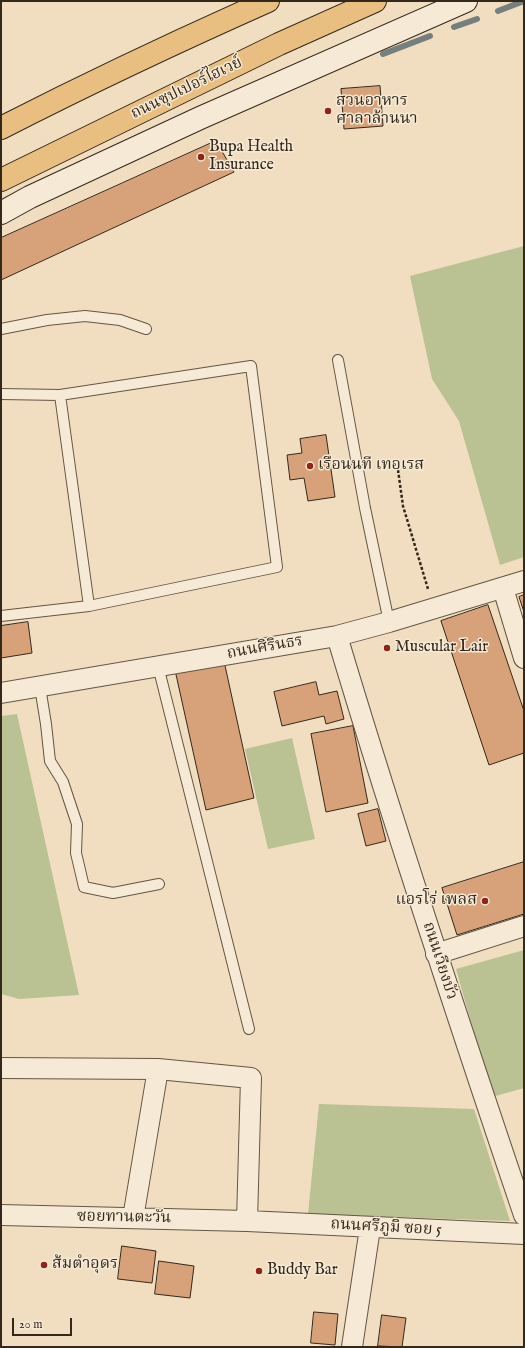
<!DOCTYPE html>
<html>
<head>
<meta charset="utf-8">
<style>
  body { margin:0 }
  #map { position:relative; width:525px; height:1348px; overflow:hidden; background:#f1dec0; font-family:"IM FELL English",serif }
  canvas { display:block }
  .frame { position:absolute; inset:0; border:2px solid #34281b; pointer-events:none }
  .scale { position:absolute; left:12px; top:1318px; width:60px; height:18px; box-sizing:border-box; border:2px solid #34281b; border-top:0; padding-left:5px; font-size:12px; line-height:14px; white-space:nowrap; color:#34281b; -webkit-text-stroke:3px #f6ead6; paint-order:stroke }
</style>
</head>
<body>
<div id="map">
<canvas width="525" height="1348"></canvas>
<div class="frame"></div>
<div class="scale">20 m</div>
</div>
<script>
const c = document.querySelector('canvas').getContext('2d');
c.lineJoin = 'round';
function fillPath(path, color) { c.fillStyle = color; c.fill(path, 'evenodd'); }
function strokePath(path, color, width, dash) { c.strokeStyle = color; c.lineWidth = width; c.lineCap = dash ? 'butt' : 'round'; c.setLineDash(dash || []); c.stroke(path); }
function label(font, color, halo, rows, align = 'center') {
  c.font = font + ' "IM FELL English","Noto Serif Thai",serif'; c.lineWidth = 3; c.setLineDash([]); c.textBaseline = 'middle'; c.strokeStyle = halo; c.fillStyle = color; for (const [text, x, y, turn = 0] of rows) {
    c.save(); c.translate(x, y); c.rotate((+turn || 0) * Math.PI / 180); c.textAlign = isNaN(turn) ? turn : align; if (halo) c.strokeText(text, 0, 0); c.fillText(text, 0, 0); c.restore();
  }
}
fillPath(new Path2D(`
  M524 246V557L500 565 459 421 432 379 410 276Z
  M17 714 79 995 19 999 1 994V716Z
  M292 738 315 839 268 849 245 749Z
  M524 950V1088L492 1097 456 969Z
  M319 1104 474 1109 510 1221 308 1214Z`), '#bac192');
strokePath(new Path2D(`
  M498 11 524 1
  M454 27 477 19
  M383 54 430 36`), '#757f7d', 6);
const building = new Path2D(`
  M380 86 383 126 344 129 341 89Z
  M216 141 234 172 1 280V238Z
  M326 435 335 497 308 501 304 478 290 480 287 455 302 453 300 439Z
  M524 595V612L519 597Z
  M488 605 524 711V753L489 765 441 621Z
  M28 622 32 653 1 658V626Z
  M224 661 254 798 206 810 175 670Z
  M316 682 319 695 337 691 344 719 326 724 324 716 282 726 274 692Z
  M353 726 368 803 326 812 311 734Z
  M378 809 386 841 366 846 358 814Z
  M524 862V914L457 935 442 888Z
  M122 1246 156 1251 152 1283 118 1279Z
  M159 1261 194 1266 190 1298 155 1294Z
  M314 1312 338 1314 335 1345 311 1343Z
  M382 1315 406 1318 402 1347 378 1346Z`);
fillPath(building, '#d7a179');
strokePath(building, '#34281b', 1);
const lane = new Path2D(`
  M1 329 47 320 85 316 120 320 146 329
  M338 360 365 508 389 622
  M1 394 60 395 251 366 277 567 89 606 1 616
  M60 395 89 606
  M158 666 249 1029
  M40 687 46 724 50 761 63 782 77 824 76 853 84 887 113 893 159 884`);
const street = new Path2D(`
  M503 588 524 658
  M337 636C395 830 459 1023 524 1215
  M1 693 337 636 389 622 524 581
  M436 954 524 926
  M1 1068 158 1069 251 1078 247 1221
  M1 1215 247 1221 524 1234
  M133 1218 158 1069
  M352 1347 370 1228`);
const secondary = new Path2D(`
  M1 213 30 197 200 118 466 1`);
const highway = new Path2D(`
  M1 128C89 83 178 41 268 1
  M1 180 279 44 375 1`);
strokePath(lane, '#635644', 12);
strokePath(street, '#635644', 22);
strokePath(secondary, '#34281b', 24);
strokePath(highway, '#34281b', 24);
strokePath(new Path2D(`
  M398 470 403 506 428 589`), '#34281b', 2.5, [3, 2]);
strokePath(lane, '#f6ead6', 10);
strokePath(street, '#f6ead6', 20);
strokePath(secondary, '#f6ead6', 22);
strokePath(highway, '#e8bf80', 22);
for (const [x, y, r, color] of [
  [328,111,4,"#8f2418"],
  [201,157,4,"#8f2418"],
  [310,466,4,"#8f2418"],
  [387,648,4,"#8f2418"],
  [485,901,4,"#8f2418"],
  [44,1265,4,"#8f2418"],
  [259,1271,4,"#8f2418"]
]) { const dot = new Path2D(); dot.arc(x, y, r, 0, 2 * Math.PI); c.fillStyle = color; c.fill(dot); strokePath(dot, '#f6ead6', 1.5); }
label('16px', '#34281b', '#f6ead6', [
  ["ถนนซุปเปอร์ไฮเวย์",187,89,-26],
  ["ถนนศิรินธร",265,648,-10],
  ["ถนนเวียงบัว",439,961,72],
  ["ซอยทานตะวัน",124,1218,1],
  ["ถนนศรีภูมิ ซอย 5",386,1228,3]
]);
label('16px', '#34281b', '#f6ead6', [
  ["สวนอาหาร",336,102],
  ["ศาลาล้านนา",336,120],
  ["Bupa Health",209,148],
  ["Insurance",209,166],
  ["เรือนนที เทอเรส",318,466],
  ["Muscular Lair",395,648],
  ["แอรโร่ เพลส",477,901,"right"],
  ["ส้มตำอุดร",52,1265],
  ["Buddy Bar",267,1271]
], 'left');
</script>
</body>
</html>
